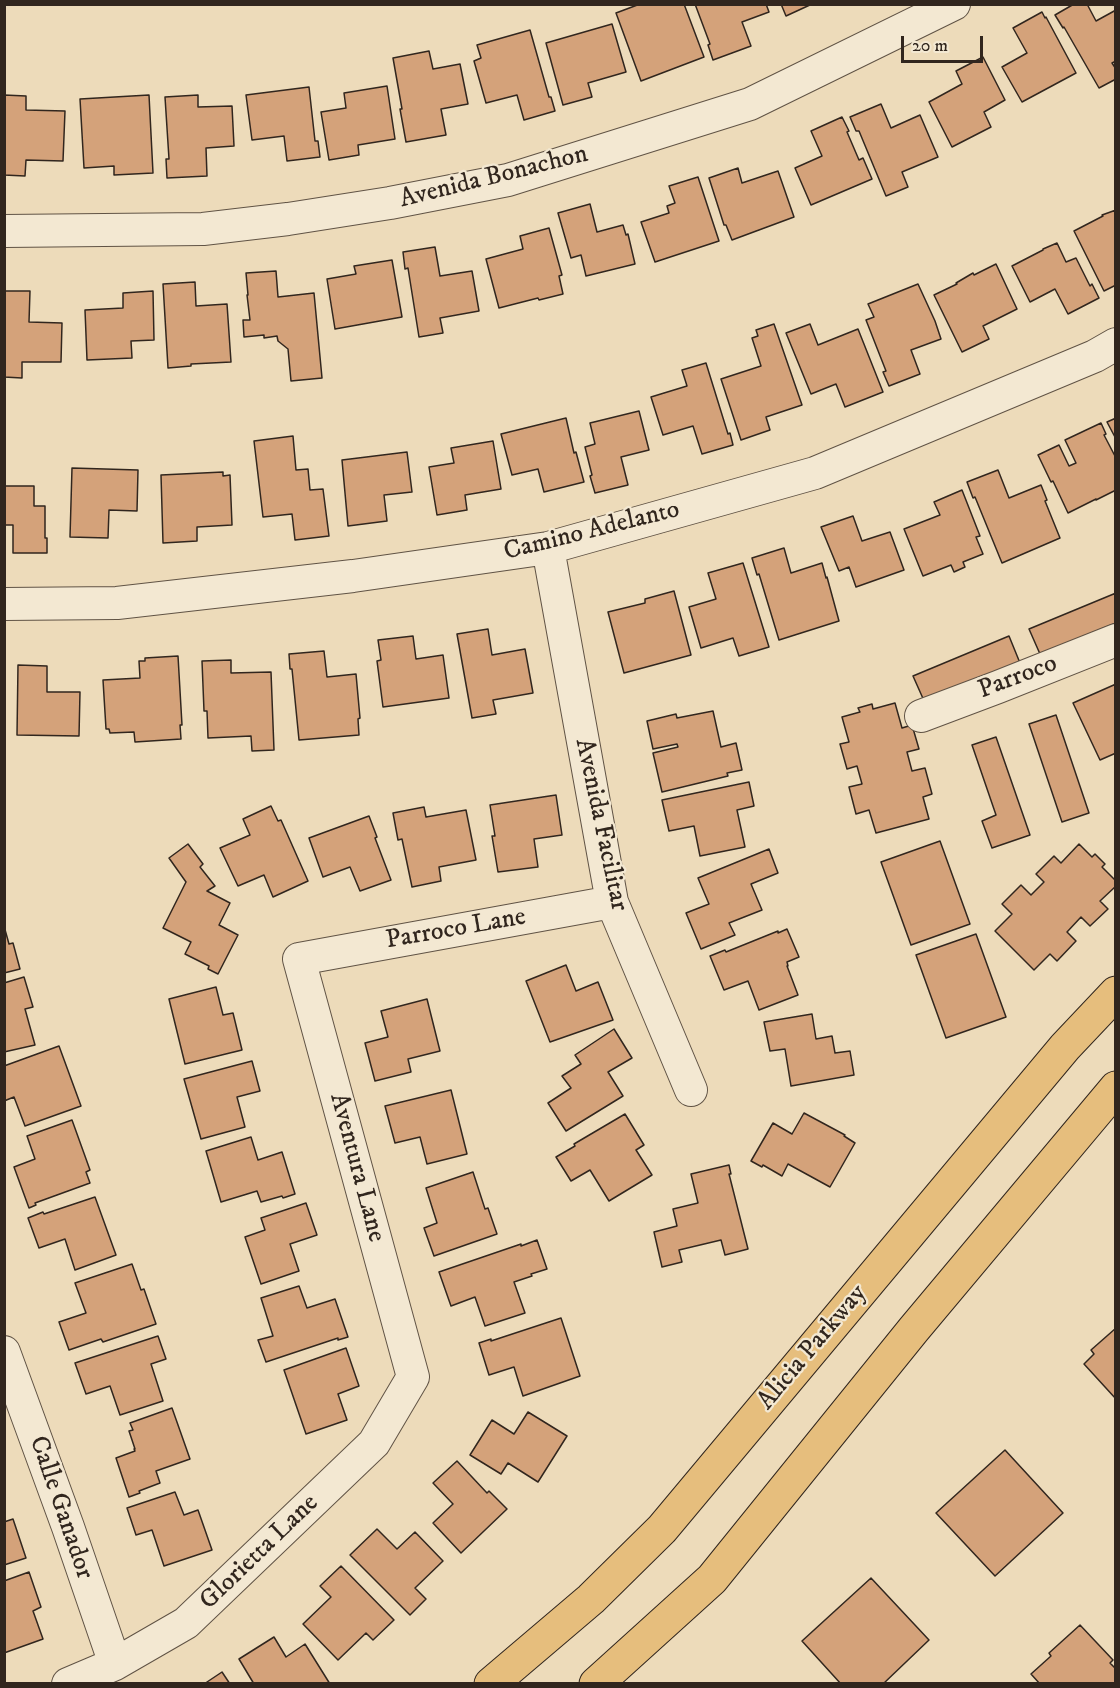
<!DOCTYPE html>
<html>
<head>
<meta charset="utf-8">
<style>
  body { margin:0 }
  #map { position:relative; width:1120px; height:1688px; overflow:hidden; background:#eddbba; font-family:"IM FELL DW Pica",serif }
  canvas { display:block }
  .frame { position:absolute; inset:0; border:6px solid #31261e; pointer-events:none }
  .scale { position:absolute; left:901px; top:36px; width:82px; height:27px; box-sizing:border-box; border:3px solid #31261e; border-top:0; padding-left:8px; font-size:18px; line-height:21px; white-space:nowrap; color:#31261e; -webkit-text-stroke:4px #f3e8d2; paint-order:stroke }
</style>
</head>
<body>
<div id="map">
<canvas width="1120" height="1688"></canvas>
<div class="frame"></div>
<div class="scale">20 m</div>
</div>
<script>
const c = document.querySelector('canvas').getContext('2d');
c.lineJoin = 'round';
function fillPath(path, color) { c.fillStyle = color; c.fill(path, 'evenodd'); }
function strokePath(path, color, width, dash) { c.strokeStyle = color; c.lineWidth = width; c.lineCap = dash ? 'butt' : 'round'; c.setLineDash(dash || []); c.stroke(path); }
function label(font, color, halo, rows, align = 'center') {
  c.font = font + ' "IM FELL DW Pica",serif'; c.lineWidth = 4.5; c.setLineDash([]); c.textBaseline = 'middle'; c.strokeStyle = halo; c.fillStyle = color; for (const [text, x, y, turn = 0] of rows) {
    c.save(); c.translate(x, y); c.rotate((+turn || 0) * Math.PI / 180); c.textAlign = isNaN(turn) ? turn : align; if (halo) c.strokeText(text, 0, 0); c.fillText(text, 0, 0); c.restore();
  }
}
const building = new Path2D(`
  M640 4H684L704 57 641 81 616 13Z
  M695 4H766L769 12 742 22 751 46 713 60 708 45 710 44Z
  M781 4H812L786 16Z
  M1074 4H1087L1096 21 1116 10V61L1112 63 1116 69V79L1099 88 1064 27 1063 28 1055 15Z
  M1042 12 1045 18 1046 17 1076 73 1022 102 1002 67 1027 53 1013 28Z
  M612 24 626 72 588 83 592 97 563 105 546 43Z
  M530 30 549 97H551L555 111 524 120 517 95 486 103 474 61 481 58 477 45Z
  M429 51 433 69 460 64 468 104 441 109 446 135 406 142 400 109H402L393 58Z
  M983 57 1005 100 984 112 991 127 952 147 929 102 962 84 956 71Z
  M387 86 395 139 358 145 359 155 329 160 321 112 346 108 344 93Z
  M309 87 315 141H318L320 157 287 161 284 136 252 140 246 95Z
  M4 95 26 96V110L65 111 63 161 26 160 25 176 4 175Z
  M149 95 153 173 114 175V166L84 168 80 99Z
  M198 95V107L232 106 234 146 206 148 207 176 167 178 166 159H169L165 97Z
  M881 104 891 128 920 115 938 157 902 172 908 187 886 196 859 131H856L850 117Z
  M842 117 849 131 847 132 859 160 863 158 872 179 811 205 795 168 822 156 811 131Z
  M738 168 742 183 778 171 794 217 732 240 726 225H724L709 178Z
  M698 177 719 241 655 262 641 222 669 213 667 206 675 203 669 186Z
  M590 204 597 232 623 225 626 235 628 234 635 264 586 276 581 255 571 258 558 213Z
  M1116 210V285L1104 291 1074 231 1103 216 1102 215Z
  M549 228 562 275 559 276 563 294 539 300 538 298 499 308 486 259 523 249 520 236Z
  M1057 243 1066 262 1076 258 1090 286 1092 284 1099 298 1068 314 1055 289 1030 302 1012 266 1043 250V249Z
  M435 247 440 276 472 271 479 311 440 318 443 333 419 337 408 268 405 269 403 252Z
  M392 260 402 317 335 329 327 279 356 274 354 266Z
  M996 264 1017 309 983 326 989 339 962 352 934 295 957 284 956 283 973 273 974 275Z
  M276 271 278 297 314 293 322 378 291 381 288 349 278 341 277 336 264 338V335L244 337 243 320H250L247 295H248L246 273Z
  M195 282 196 306 227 304 231 362 191 364V366L168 368 163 284Z
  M918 284 935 321 941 339 911 350 920 374 889 386 883 372 886 371 866 320 874 317 868 304Z
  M4 291H30L29 322 62 323 61 362H22V378L4 377Z
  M153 291 154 340 131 341 132 358 87 360 85 310 123 308V293Z
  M774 324 802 405 766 417 770 430 741 440 721 379 761 366 752 338 758 336 756 330Z
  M810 324 818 345 858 329 883 392 845 407 836 384 811 394 786 333Z
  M706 363 728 434 730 433 733 445 702 454 693 426 663 435 651 397 687 386 682 370Z
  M639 411 649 450 621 457 628 485 595 493 590 476 592 475 585 447 595 444 590 423Z
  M566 418 574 453 576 452 584 482 544 492 538 469 512 475 501 434Z
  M1116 418V439L1107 422Z
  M1101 423 1106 434 1104 435 1116 458V490L1096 500V499L1068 513 1053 481 1051 482 1038 455 1059 445 1069 466 1076 463 1065 440Z
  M293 436 296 470 308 469 310 490 323 489 329 536 295 540 292 514 263 517 254 441Z
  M493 441 501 489 465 495 467 510 437 515 429 467 454 463 451 448Z
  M407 452 412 492 384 495 387 521 348 526 342 460Z
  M72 468 138 470 137 511 109 510 108 538 70 537Z
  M998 470 1009 498 1041 485 1047 500 1045 501 1060 538 1002 563 975 497 973 498 967 482Z
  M223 472V476L230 475 232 525 197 527V541L163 543 161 475Z
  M4 486H34V506H45V538H47V553H13V525H4Z
  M962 490 980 536 976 537 983 554 963 562 965 567 954 572 951 565 923 576 904 529 940 515 934 502Z
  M853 516 862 541 890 532 904 570 856 587 849 567 839 571 821 527Z
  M784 548 791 573 822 563 826 578 827 577 839 621 779 640 759 574 757 575 752 558Z
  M743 563 769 647 739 656 733 638 701 648 689 607 716 599 708 573Z
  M674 591 691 655 624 673 608 612 645 603V599Z
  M1116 593V623L1040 654 1029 629Z
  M488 629 492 655 525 649 533 693 493 700 496 714 472 718 457 634Z
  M413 636 416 659 443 655 449 698 383 707 377 661 381 660 378 640Z
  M1009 636 1020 663 925 703 913 676Z
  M324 651 327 677 356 674 360 718 358 719 359 735 299 740 292 669H290L289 654Z
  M178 656 182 725H180L181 739 135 742 134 732 110 733 109 729H106L103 680 140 678 139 661H145V658Z
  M231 660V673L271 672 274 750 252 751 251 736 208 738 207 711H204L202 661Z
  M18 665 47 666V692H80L79 736 17 735Z
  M1116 684V753L1100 760 1073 703Z
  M895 703 902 728 912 725 919 749 907 752 912 771 925 768 932 794 923 797 929 819 876 833 869 810 856 814 849 787 862 784 857 766 847 769 840 744 849 742 842 717 860 712 858 708 872 704 873 709Z
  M713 711 721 747 736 743 742 770 727 773 728 776 662 792 653 753 678 747 677 744 653 749 647 721 676 714 677 718Z
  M1056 715 1089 813 1062 822 1029 724Z
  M996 737 1030 835 992 848 982 821 996 815 972 745Z
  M749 782 754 806 737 810 745 847 700 856 694 826 669 831 662 800Z
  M556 795 562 835 534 839 538 867 498 872 492 836H495L490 805Z
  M271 806 278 821 281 820 308 881 273 897 264 875 238 886 220 848 250 835 243 819Z
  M424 807 426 817 466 810 476 860 439 867 441 881 412 887 402 839 398 840 393 813Z
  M369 816 377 837 375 838 391 880 360 891 350 867 323 877 309 838Z
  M940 841 970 924 911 945 881 862Z
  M188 844 203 864 200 867 215 886 207 891 230 903 219 925 238 935 218 974 208 969 209 966 185 954 191 942 163 928 186 882 169 858Z
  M1079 844 1092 857 1095 854 1105 864 1102 867 1116 881V886L1100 901 1108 909 1090 926 1081 917 1067 932 1076 941 1057 961 1050 954 1034 970 995 931 1012 914 1002 904 1021 885 1031 895 1044 882 1036 874 1054 856 1061 863Z
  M769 849 778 873 751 884 762 910 729 923 735 935 701 949 686 913 709 904 698 878Z
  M4 926 9 944 13 943 20 969 4 973Z
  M787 929 799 957 787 962 788 966H787L798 995 759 1010 748 981 724 990 710 956 725 950 726 952 778 931V933Z
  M976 934 1006 1017 946 1038 916 955Z
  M566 965 576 991 598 982 613 1020 550 1042 526 981Z
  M24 977 33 1007 25 1009 35 1045 4 1052V983Z
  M216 987 223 1015 233 1013 242 1050 185 1064 169 999Z
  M427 999 440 1051 408 1059 411 1072 375 1081 365 1043 388 1037 381 1011Z
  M812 1014 816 1039 832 1036 835 1053 850 1051 854 1075 791 1086 785 1049 770 1051 764 1022Z
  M614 1029 632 1058 608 1072 623 1096 566 1131 548 1103 571 1088 562 1076 581 1064 575 1055Z
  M59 1046 81 1106 25 1126 14 1097 4 1101V1066Z
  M252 1061 260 1091 237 1097 245 1127 201 1139 184 1079Z
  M451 1090 467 1154 427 1164 420 1137 395 1143 385 1106Z
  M804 1113 845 1135 844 1136 855 1143 830 1187 788 1164 782 1176 763 1165 762 1167 751 1161 773 1123 792 1134Z
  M625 1114 644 1145 636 1150 652 1175 609 1201 590 1170 571 1181 556 1157 575 1146 574 1144Z
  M72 1120 90 1170 86 1172 90 1183 35 1203 36 1205 29 1208 14 1167 35 1159 27 1136Z
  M251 1137 258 1160 282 1152 295 1194 283 1198 282 1196 261 1202 257 1191 221 1202 206 1151Z
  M729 1165 731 1174H729L748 1249 725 1255 721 1240 679 1250 682 1262 662 1267 654 1232 677 1226 673 1209 698 1203 691 1174Z
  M473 1172 485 1209 488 1208 497 1234 434 1256 424 1228 437 1223 426 1188Z
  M95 1197 116 1255 75 1270 65 1239 39 1248 28 1218 43 1212 44 1214Z
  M306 1203 317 1235 290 1244 299 1271 261 1284 245 1237 265 1230 261 1218Z
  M537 1240 547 1269 531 1274 532 1276 514 1282 525 1313 485 1326 475 1297 451 1306 439 1272 521 1244V1246Z
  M132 1264 141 1290 144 1289 156 1324 103 1342 101 1339 69 1350 59 1322 86 1313 75 1283Z
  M299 1286 307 1308 335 1299 348 1337 338 1340V1338L266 1362 258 1340 273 1336 261 1298Z
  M561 1318 580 1376 523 1396 514 1367 489 1375 479 1343 491 1339V1341Z
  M1116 1328V1399L1084 1364 1094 1354 1091 1350Z
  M158 1336 166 1359 151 1364 163 1401 120 1415 110 1386 86 1394 75 1363Z
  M346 1348 359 1386 338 1394 347 1420 306 1434 284 1370Z
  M172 1408 190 1459 156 1471 160 1483 139 1491 140 1493 129 1497 116 1458 135 1451 134 1449H135L129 1431 133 1430 130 1423Z
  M528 1412 567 1436 538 1482 508 1463 501 1474 470 1455 492 1420 514 1434Z
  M1005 1450 1063 1513 995 1576 936 1513Z
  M457 1461 487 1493 489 1491 507 1509 461 1553 433 1523 453 1504 433 1483Z
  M175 1492 184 1515 198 1510 212 1550 164 1566 152 1530 136 1535 127 1508Z
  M13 1519 26 1558 4 1565V1522Z
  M377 1529 397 1549 415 1532 443 1561 415 1588 426 1599 410 1615 350 1555Z
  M341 1566 394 1620 373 1640 366 1633 338 1660 303 1624 331 1597 320 1586Z
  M29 1572 41 1607 33 1611 43 1639 4 1653V1581Z
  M871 1578 929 1640 883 1684H841L802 1641Z
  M1080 1625 1113 1660 1110 1663 1116 1669V1684H1040L1031 1674 1051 1656 1049 1653Z
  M274 1637 286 1657 305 1644 330 1684H254L239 1659Z
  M222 1672 230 1684H204Z`);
fillPath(building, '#d4a27a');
strokePath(building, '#31261e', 1.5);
const street = new Path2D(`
  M4 231 203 229 288 219 390 203 508 180 750 104 954 4
  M548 548 612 902 691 1090
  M4 604 117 603 353 576 548 548 815 473 1095 356 1116 344
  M921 716 998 687 1116 640
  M4 1352 68 1527 115 1664
  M68 1684 115 1664 186 1623 374 1443 413 1377 299 959 612 902`);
const primary = new Path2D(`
  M491 1684 591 1599 662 1529 1065 1047 1116 993
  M596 1684 712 1579 914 1329 1116 1088`);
strokePath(street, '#605345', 34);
strokePath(primary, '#31261e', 35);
strokePath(street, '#f3e8d2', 32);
strokePath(primary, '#e6be7d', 33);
label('26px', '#31261e', '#f3e8d2', [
  ["Avenida Bonachon",494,178,-14],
  ["Camino Adelanto",592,532,-14],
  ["Parroco",1018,678,-21],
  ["Avenida Facilitar",600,825,78],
  ["Parroco Lane",456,930,-10],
  ["Aventura Lane",356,1168,75],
  ["Alicia Parkway",813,1348,-50],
  ["Calle Ganador",60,1508,71],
  ["Glorietta Lane",260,1553,-44]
]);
</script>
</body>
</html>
